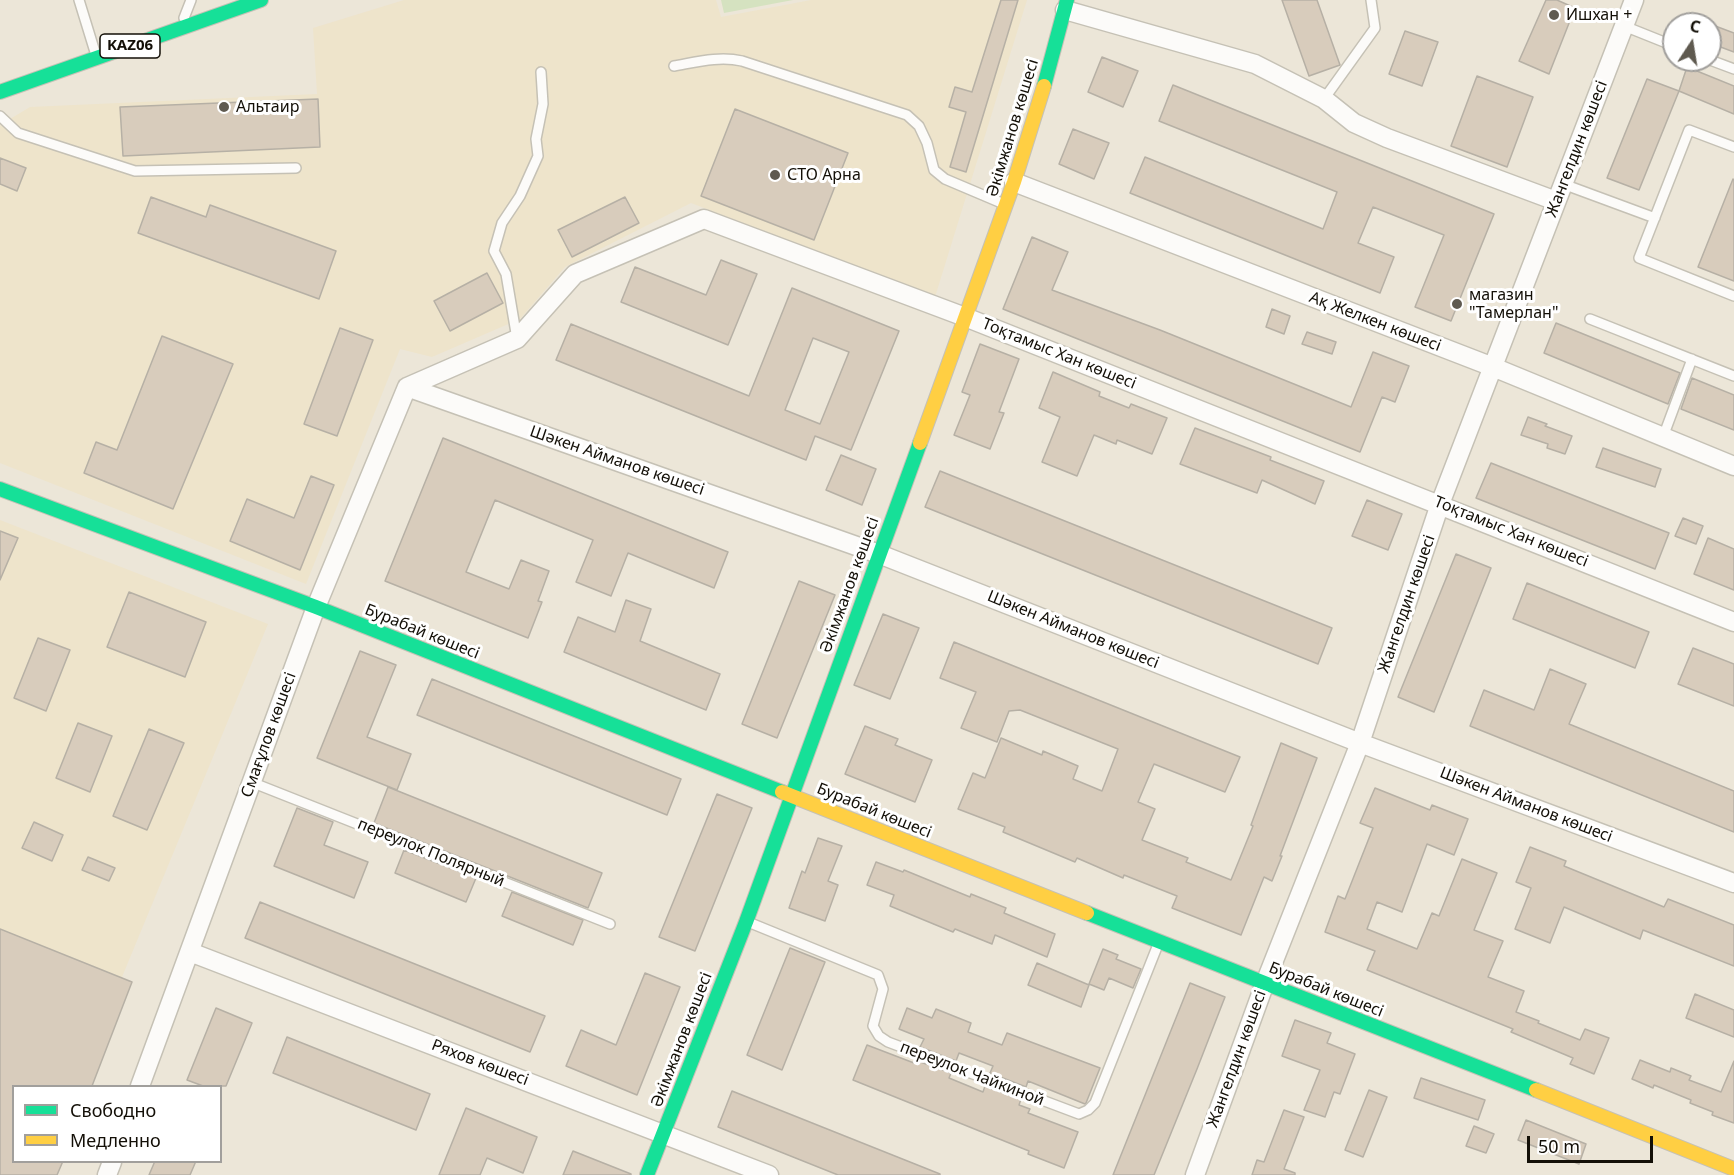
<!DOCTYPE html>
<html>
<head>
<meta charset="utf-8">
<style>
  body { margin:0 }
  #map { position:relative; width:1734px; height:1175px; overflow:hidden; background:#ece6d8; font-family:"Noto Sans",sans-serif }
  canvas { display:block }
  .legend { position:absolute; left:12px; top:1085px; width:210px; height:78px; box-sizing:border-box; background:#fff; border:2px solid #a19f9c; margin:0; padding:8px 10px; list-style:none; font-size:18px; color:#130f07 }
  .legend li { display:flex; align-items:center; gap:12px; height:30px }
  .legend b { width:30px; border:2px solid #a19f9c }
  .north { position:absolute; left:1662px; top:12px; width:60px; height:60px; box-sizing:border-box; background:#fff; border:2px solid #a19f9c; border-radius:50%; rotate:12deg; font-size:16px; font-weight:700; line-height:24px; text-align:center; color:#130f07 }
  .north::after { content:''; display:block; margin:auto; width:21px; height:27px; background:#5f5a50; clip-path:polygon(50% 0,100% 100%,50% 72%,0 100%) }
  .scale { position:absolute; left:1527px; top:1136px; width:126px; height:27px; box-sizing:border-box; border:3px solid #130f07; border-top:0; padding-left:8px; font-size:18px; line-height:21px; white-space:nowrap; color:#130f07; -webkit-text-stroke:4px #fff; paint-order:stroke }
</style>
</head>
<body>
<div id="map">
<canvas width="1734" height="1175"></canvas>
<ul class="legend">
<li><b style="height:8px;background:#16e098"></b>Свободно</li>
<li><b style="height:8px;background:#ffcf43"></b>Медленно</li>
</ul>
<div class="north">С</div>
<div class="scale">50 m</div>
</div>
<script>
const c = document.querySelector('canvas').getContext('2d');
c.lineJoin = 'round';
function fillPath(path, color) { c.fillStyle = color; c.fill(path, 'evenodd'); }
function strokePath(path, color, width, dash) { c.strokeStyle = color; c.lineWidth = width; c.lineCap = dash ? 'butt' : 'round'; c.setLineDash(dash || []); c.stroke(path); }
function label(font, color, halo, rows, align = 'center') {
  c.font = font + ' "Noto Sans",sans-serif'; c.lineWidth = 6; c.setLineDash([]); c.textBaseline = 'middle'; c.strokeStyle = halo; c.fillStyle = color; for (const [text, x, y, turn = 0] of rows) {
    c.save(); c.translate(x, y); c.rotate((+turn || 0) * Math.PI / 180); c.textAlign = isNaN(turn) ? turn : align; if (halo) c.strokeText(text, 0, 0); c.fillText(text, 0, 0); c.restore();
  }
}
fillPath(new Path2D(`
  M404 0H716L721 17 811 0H1027L935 297 691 203 565 267 520 319 432 357 400 349 306 584 0 463V125L30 107 317 94 313 28Z
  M0 520 268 624 122 977 132 982 92 1086H14V1162H63L57 1175H0Z`), '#eee4cb');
fillPath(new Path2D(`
  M721 0H793L724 13Z`), '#d5e2c0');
const building = new Path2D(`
  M1001 0H1018L966 172 950 167 966 112 949 107 955 87 972 92Z
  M1282 0H1317L1340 65 1309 76Z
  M1546 0H1557L1575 8 1549 74 1519 61Z
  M1710 24 1734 33V52L1710 43Z
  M1405 31 1438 42 1422 86 1389 74Z
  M1102 57 1138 71 1123 107 1088 92Z
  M1687 67 1734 86V114L1679 91Z
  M1477 76 1533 97 1507 167 1451 146Z
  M1647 79 1679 91 1639 190 1607 178Z
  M1173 85 1494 214 1451 321 1415 307 1444 235 1373 207 1358 243 1394 257 1380 293 1130 193 1145 157 1323 229 1337 192 1159 121Z
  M318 99 320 147 123 156 120 107Z
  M735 109 848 153 814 240 701 196Z
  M1073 129 1109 143 1094 179 1059 164Z
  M0 158 26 168 17 191 0 184Z
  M1733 179 1734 180V281L1698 267Z
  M151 197 206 217 210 205 336 251 319 299 138 233Z
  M625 197 639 223 572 257 558 230Z
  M1032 237 1068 252 1052 290 1160 330 1351 407 1373 352 1409 366 1395 402 1382 397 1360 452 1003 309Z
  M721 260 757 274 728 345 621 302 635 267 706 295Z
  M487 273 503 303 450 331 434 301Z
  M792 288 899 331 851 450 815 436 806 460 556 360 571 324 749 396ZM813 338 849 352 820 424 785 410Z
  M1272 309 1290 316 1284 334 1266 327Z
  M1556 323 1680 373 1668 404 1544 353Z
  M340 328 373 340 337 436 304 424Z
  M1307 332 1336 342 1332 354 1302 344Z
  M162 336 233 364 173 509 84 473 96 442 117 450Z
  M980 344 1019 359 999 412 1004 413 990 449 954 435 970 395 962 392Z
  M1053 372 1100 392 1099 396 1129 408 1131 404 1167 418 1152 454 1117 440 1116 444 1094 435 1077 476 1042 462 1060 417 1039 408Z
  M1692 378 1734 395V430L1681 409Z
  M1528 417 1547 424 1545 426 1572 436 1565 454 1547 448 1548 444 1521 435Z
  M1195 428 1271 457 1270 460 1324 481 1315 504 1262 480 1257 493 1180 464Z
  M443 438 728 552 714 588 628 553 611 596 576 582 593 540 495 500 466 572 509 589 521 560 549 571 538 601 542 602 528 638 385 581Z
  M1603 448 1661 469 1655 487 1596 467Z
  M841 455 876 469 862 505 826 490Z
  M1491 463 1669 533 1655 569 1476 498Z
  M940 471 1332 628 1318 664 925 507Z
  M311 476 334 485 300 570 230 541 247 499 294 518Z
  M1367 500 1402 514 1388 550 1352 536Z
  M1683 518 1703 526 1696 544 1675 536Z
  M0 531 18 538 0 580Z
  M1708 538 1734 549V590L1694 574Z
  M1456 554 1491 568 1434 712 1398 697Z
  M799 581 835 595 777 738 742 724Z
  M1527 583 1649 632 1635 668 1513 619Z
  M129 592 206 622 185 677 107 647Z
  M626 600 651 609 640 641 720 674 706 710 564 652 578 617 615 632Z
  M883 614 919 628 890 699 854 685Z
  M38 638 70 650 46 711 14 698Z
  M954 642 1240 757 1225 792 1154 764 1138 802 1155 809 1142 840 1188 858 1186 862 1231 880 1253 826 1251 825 1281 743 1317 758 1280 856H1282L1272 881 1264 877 1241 935 1172 908 1177 896 1124 875 1123 878 1077 858 1075 862 1003 832 1005 827 958 809 973 773 985 778 1001 738 1042 755 1043 751 1078 766 1073 779 1102 791 1118 749 1020 710 1009 711 997 742 961 728 976 692 940 678Z
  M1693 648 1734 664V706L1678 684Z
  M360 651 396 665 367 737 411 754 397 790 317 758Z
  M1550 669 1586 684 1569 724 1734 791V832L1470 726 1484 690 1534 710Z
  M432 679 681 779 667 815 417 715Z
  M78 723 112 736 90 792 56 778Z
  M865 726 898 739 895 745 932 760 915 802 845 774Z
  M149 729 184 743 147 830 113 816Z
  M388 787 602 873 588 908 374 823Z
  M1375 788 1430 810 1432 805 1468 819 1454 855 1427 844 1402 912 1377 902 1367 929 1417 949 1432 913 1439 916 1462 859 1497 873 1474 930 1503 941 1488 977 1524 991 1516 1012 1539 1021 1538 1023 1580 1040 1585 1029 1609 1038 1594 1074 1570 1064 1573 1058 1511 1032 1513 1029 1367 970 1375 951 1325 932 1338 896 1345 899 1373 828 1360 823Z
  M717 794 752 808 695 951 659 937Z
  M297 808 333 822 324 845 368 862 354 898 274 866Z
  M34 822 63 835 52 861 22 848Z
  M818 838 842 846 828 881 838 885 825 921 789 908 802 871 805 873Z
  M1530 847 1566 861 1564 866 1664 907 1668 899 1734 925V966L1643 930 1640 939 1564 907 1550 943 1515 929 1531 888 1516 882Z
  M404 850 476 878 466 902 395 873Z
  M88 857 115 868 109 881 82 870Z
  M876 862 903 872 904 870 970 897 971 894 1006 908 1004 913 1055 934 1047 957 995 935 992 944 955 929 953 932 890 906 894 895 867 885Z
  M512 892 583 920 573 945 502 916Z
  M260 902 545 1016 530 1052 245 938Z
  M0 929 132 982 92 1086H14V1161H63L57 1175H0Z
  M790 948 825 962 782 1070 747 1055Z
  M1103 949 1118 955 1116 959 1141 969 1133 988 1109 978 1104 990 1089 984Z
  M1037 963 1089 985 1081 1007 1028 985Z
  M645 973 680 987 637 1095 566 1066 581 1030 616 1045Z
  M1190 983 1225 997 1197 1069 1154 1175H1113Z
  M1695 994 1734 1010V1037L1686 1018Z
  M216 1008 252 1023 226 1086H203L187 1080Z
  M907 1008 932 1018 936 1009 971 1023 968 1032 1002 1045 1007 1033 1100 1068 1086 1103 1085 1104 1028 1081 1026 1087 990 1073 993 1066 959 1053 956 1061 920 1047 924 1039 899 1029Z
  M1295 1020 1331 1033 1327 1043 1355 1054 1340 1094 1334 1092 1325 1117 1304 1110 1320 1070 1282 1056Z
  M287 1037 430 1094 416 1130 273 1073Z
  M867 1045 914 1063 915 1060 951 1073 949 1078 983 1092 985 1086 1021 1099 1019 1105 1030 1109 1028 1113 1078 1132 1064 1168 1028 1154 1029 1151 853 1080Z
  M1640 1060 1670 1072 1671 1068 1691 1076 1689 1080 1721 1092 1734 1061V1123L1712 1115 1713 1112 1690 1103 1691 1100 1654 1085 1653 1088 1632 1079Z
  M1421 1078 1485 1100 1478 1120 1414 1098Z
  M1369 1090 1387 1097 1363 1157 1345 1150Z
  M732 1091 940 1174V1175H838L718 1127Z
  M466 1108 537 1137 523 1173 487 1158 480 1175H439Z
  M1284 1110 1304 1117 1284 1169 1295 1173V1175H1252L1257 1160 1264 1162Z
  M1526 1120 1586 1144 1579 1164 1518 1140Z
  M1474 1126 1494 1134 1486 1153 1466 1146Z
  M573 1151 631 1174V1175H563Z
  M155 1161H196L190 1175H149Z`);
fillPath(building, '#d8ccbc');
strokePath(building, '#b6b0a5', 1.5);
const lane = new Path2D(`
  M79 0 95 52
  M184 18 191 0
  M1624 26 1674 46
  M1710 60 1734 69
  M674 66C697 62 719 56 742 61L907 115 919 126 927 143 934 170 945 179 1004 204
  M1324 99 1375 28 1371 0
  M0 116 18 133 135 171 296 168
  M1734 147 1689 130 1639 258 1734 296
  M1563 184 1655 218
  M1590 319 1734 376
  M517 339 506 274 494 251 502 223 520 196 538 156 536 139 543 104 541 72
  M1663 437 1692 359
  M251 782 610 924
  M748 922 878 975 883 989 873 1026 879 1036 888 1042 1079 1114 1088 1110 1095 1103 1159 942`);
const street = new Path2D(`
  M1065 10 1255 64 1324 99 1354 123 1387 138 1556 201
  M1014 182 1493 367 1734 466
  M407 387 517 339 575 274 704 219 965 317 1734 622
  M407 387 879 554 1360 743 1734 883
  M190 952 769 1175
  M140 1086 316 607 407 387
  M107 1175 112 1162
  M1195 1175 1265 983 1360 743 1440 504 1634 0`);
const fast = new Path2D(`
  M1044 86 1067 0
  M0 92 261 0
  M0 489 316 607 782 792
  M1087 913 1536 1090
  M647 1175 746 922 920 443`);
const slow = new Path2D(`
  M920 443 1014 182 1044 86
  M782 792 1087 913
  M1536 1090 1734 1169`);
strokePath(lane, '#c5c1b5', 12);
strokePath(street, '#c5c1b5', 21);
strokePath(fast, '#c5c1b5', 16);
strokePath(slow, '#c5c1b5', 16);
strokePath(lane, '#fcfbf9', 9);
strokePath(street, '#fcfbf9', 18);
strokePath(fast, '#16e098', 14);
strokePath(slow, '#ffcf43', 14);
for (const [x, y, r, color] of [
  [1554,15,6,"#5f5a50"],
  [224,107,6,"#5f5a50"],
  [775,175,6,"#5f5a50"],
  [1457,304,6,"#5f5a50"]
]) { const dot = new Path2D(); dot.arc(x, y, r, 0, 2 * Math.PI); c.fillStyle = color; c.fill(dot); strokePath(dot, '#fff', 2); }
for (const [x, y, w] of [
  [130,46,60]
]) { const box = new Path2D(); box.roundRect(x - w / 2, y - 12, w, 24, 4.5); c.fillStyle = '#fff'; c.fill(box); strokePath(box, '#130f07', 1.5); }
label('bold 15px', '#130f07', null, [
  ["KАZ06",130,46]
]);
label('16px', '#130f07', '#fff', [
  ["Ишхан +",1566,15],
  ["Альтаир",236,107],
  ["СТО Арна",787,175],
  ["магазин",1469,295],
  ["\"Тамерлан\"",1469,313]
], 'left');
label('16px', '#130f07', '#fff', [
  ["Әкімжанов көшесі",1013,128,-73],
  ["Жангелдин көшесі",1577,149,-69],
  ["Ақ Желкен көшесі",1375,322,21],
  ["Тоқтамыс Хан көшесі",1059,354,22],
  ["Шәкен Айманов көшесі",617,461,19],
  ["Тоқтамыс Хан көшесі",1511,532,22],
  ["Әкімжанов көшесі",850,585,-70],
  ["Жангелдин көшесі",1407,604,-71],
  ["Шәкен Айманов көшесі",1073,630,22],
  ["Бурабай көшесі",422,632,22],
  ["Смағұлов көшесі",269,735,-70],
  ["Шәкен Айманов көшесі",1526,805,21],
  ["Бурабай көшесі",874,811,22],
  ["переулок Полярный",431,853,22],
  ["Бурабай көшесі",1326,990,22],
  ["Әкімжанов көшесі",682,1040,-69],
  ["Жангелдин көшесі",1237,1059,-70],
  ["Ряхов көшесі",480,1063,21],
  ["переулок Чайкиной",972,1074,21]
]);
</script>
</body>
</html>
